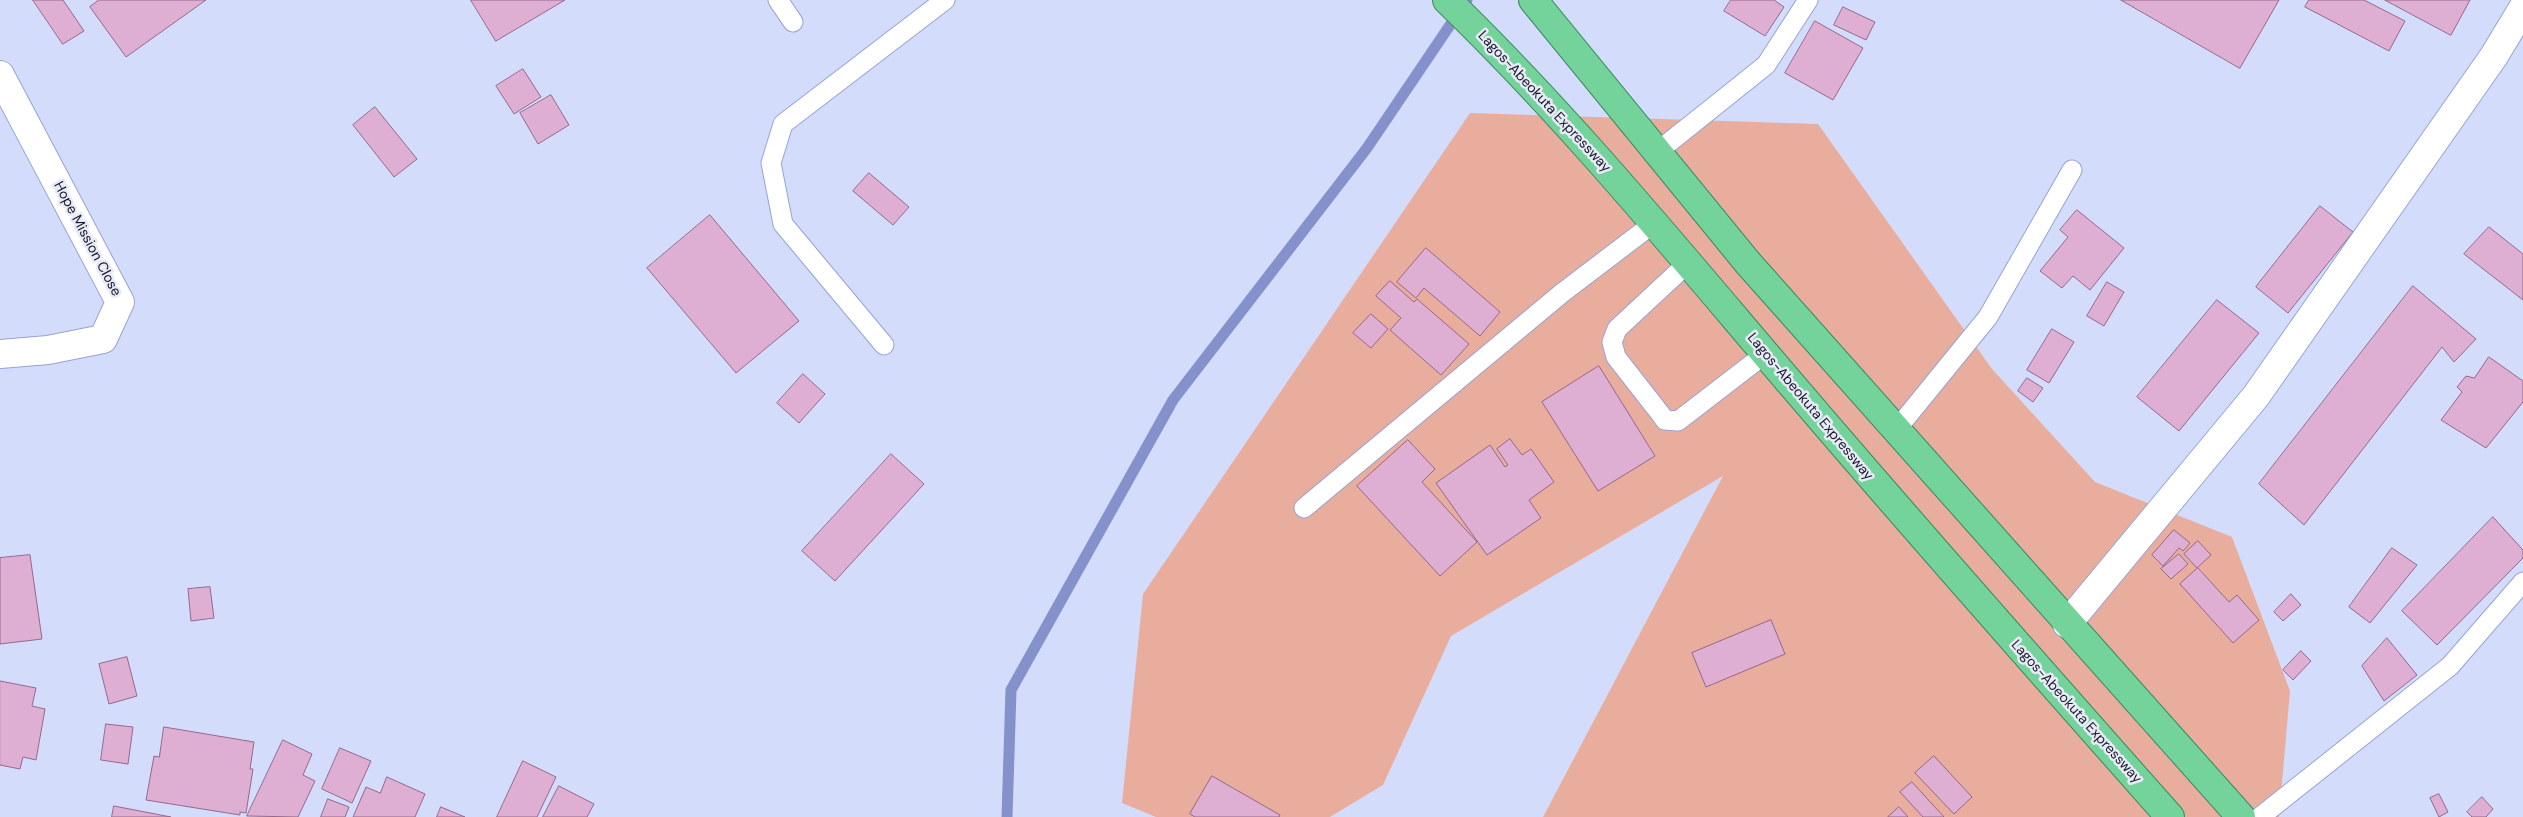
<!DOCTYPE html>
<html>
<head>
<meta charset="utf-8">
<style>
  body { margin:0 }
  canvas { display:block; background:#d4dcfc }
</style>
</head>
<body>
<canvas width="2523" height="817"></canvas>
<script>
const c = document.querySelector('canvas').getContext('2d');
c.lineJoin = 'round';
function fillPath(path, color) { c.fillStyle = color; c.fill(path, 'evenodd'); }
function strokePath(path, color, width, dash) { c.strokeStyle = color; c.lineWidth = width; c.lineCap = dash ? 'butt' : 'round'; c.setLineDash(dash || []); c.stroke(path); }
function label(font, color, halo, rows, align = 'center') {
  c.font = font + ' "DM Sans",sans-serif'; c.lineWidth = 5; c.setLineDash([]); c.textBaseline = 'middle'; c.strokeStyle = halo; c.fillStyle = color; for (const [text, x, y, turn = 0] of rows) {
    c.save(); c.translate(x, y); c.rotate((+turn || 0) * Math.PI / 180); c.textAlign = isNaN(turn) ? turn : align; if (halo) c.strokeText(text, 0, 0); c.fillText(text, 0, 0); c.restore();
  }
}
fillPath(new Path2D(`
  M1470 113 1818 124 1992 369 2095 482 2232 537 2290 691 2279 817H1543L1723 476 1451 636 1383 785 1330 817H1156L1122 803 1143 594Z`), '#e9ad9e');
strokePath(new Path2D(`
  M1007 817 1011 690 1173 400 1367 148 1467 0`), '#8491ca', 11);
const building = new Path2D(`
  M33 0H63L84 31 63 44Z
  M99 0H206L126 57 90 7Z
  M471 0H565L496 41Z
  M1731 0H1774L1784 7 1765 36 1724 11Z
  M2121 0H2279L2240 68Z
  M2309 0H2364L2405 21 2389 51 2305 7Z
  M2385 0H2470L2451 35Z
  M1843 7 1875 22 1866 40 1834 25Z
  M1815 21 1863 48 1833 100 1785 73Z
  M523 69 541 97 514 114 496 86Z
  M551 95 569 125 538 144 520 113Z
  M375 107 417 159 394 177 353 125Z
  M869 173 909 207 893 225 853 191Z
  M2320 206 2353 232 2288 313 2256 287Z
  M2077 210 2124 248 2090 290 2073 276 2062 288 2040 271 2068 237 2060 230Z
  M710 215 799 321 736 373 647 268Z
  M2489 227 2523 254V300L2464 254Z
  M1426 248 1500 312 1480 336 1424 288 1416 298 1397 282Z
  M1390 281 1414 302 1417 299 1469 344 1441 375 1390 330 1401 318 1376 296Z
  M2107 282 2124 292 2104 326 2087 316Z
  M2413 286 2476 339 2454 362 2442 347 2304 525 2259 484Z
  M2217 300 2259 333 2179 431 2137 397Z
  M1371 314 1388 329 1371 348 1353 333Z
  M2052 329 2074 342 2049 383 2027 370Z
  M2489 357 2523 381V402L2486 448 2441 420 2462 392 2457 387 2466 376 2474 378Z
  M1599 366 1655 456 1598 491 1542 402Z
  M803 374 825 394 799 423 777 403Z
  M2027 378 2043 388 2033 402 2018 391Z
  M1510 439 1522 455 1531 449 1554 482 1529 500 1541 518 1487 555 1436 483 1490 445 1505 467 1508 465 1497 449Z
  M1408 440 1435 469 1422 482 1477 542 1440 576 1357 486Z
  M891 454 924 484 835 581 802 551Z
  M2493 517 2523 550V558L2437 645 2402 611Z
  M2174 530 2190 543 2183 551 2179 548 2163 566 2152 555Z
  M2198 541 2211 555 2197 568 2184 554Z
  M2392 548 2417 565 2370 623 2349 607Z
  M2179 554 2188 564 2171 579 2161 569Z
  M30 555 42 639 0 644V558Z
  M2198 568 2229 602 2237 595 2259 620 2233 643 2180 584Z
  M210 587 214 618 191 621 188 589Z
  M2291 594 2301 605 2283 621 2274 612Z
  M1771 620 1785 654 1706 687 1692 653Z
  M2387 638 2417 675 2384 701 2362 666Z
  M2301 651 2311 661 2293 680 2283 670Z
  M127 657 137 696 109 704 99 664Z
  M0 681 36 688 32 706 45 709 36 760 23 757 20 769 0 765Z
  M106 724 133 727 128 764 101 760Z
  M164 727 254 742 250 769H253L246 813 240 812V815L146 800 154 756 159 757Z
  M283 740 312 754 303 775 315 781 298 817 247 816Z
  M340 748 371 761 352 803 322 789Z
  M1934 756 1972 797 1954 814 1915 773Z
  M523 761 556 777 537 817H497Z
  M1212 776 1280 815 1279 817H1195L1190 814Z
  M387 777 425 794 415 817H353L366 787 380 793Z
  M1912 782 1944 817H1923L1900 792Z
  M559 786 594 804 587 817H543Z
  M2439 794 2448 812 2439 817 2430 798Z
  M2482 797 2493 809 2486 817H2472L2467 812Z
  M328 799 349 807 345 817H321Z
  M114 806 171 817H112Z
  M441 807 465 817H437Z
  M1899 807 1908 817H1888Z`);
fillPath(building, '#deaed3');
strokePath(building, '#94698b', 1);
const service = new Path2D(`
  M778 0 793 22
  M1657 152 1766 65 1808 0
  M1688 263 1617 329 1612 342 1616 357 1659 412 1665 420 1678 421 1765 354
  M884 345 783 224 771 163 783 124 945 0
  M1896 430 1988 317 2072 170
  M1304 508 1562 293 1654 223
  M2260 817 2450 666 2523 582`);
const minor = new Path2D(`
  M0 75 120 302 103 339 48 350 0 354
  M2067 624 2256 396 2494 56 2523 8`);
const trunk = new Path2D(`
  M1447 0C1573 122 1684 259 1798 392 1920 535 2045 676 2170 817
  M1533 0 1748 263 2241 817`);
strokePath(service, '#97a3d4', 21);
strokePath(minor, '#97a3d4', 30);
strokePath(trunk, '#3c8a63', 30);
strokePath(service, '#fff', 19);
strokePath(minor, '#fff', 28);
strokePath(trunk, '#74d39a', 28);
label('14px', '#14182a', '#e8eaf5', [
  ["Lagos-Abeokuta Expressway",1544,102,47],
  ["Hope Mission Close",87,239,62],
  ["Lagos-Abeokuta Expressway",1810,407,50],
  ["Lagos-Abeokuta Expressway",2076,712,48]
]);
</script>
</body>
</html>
